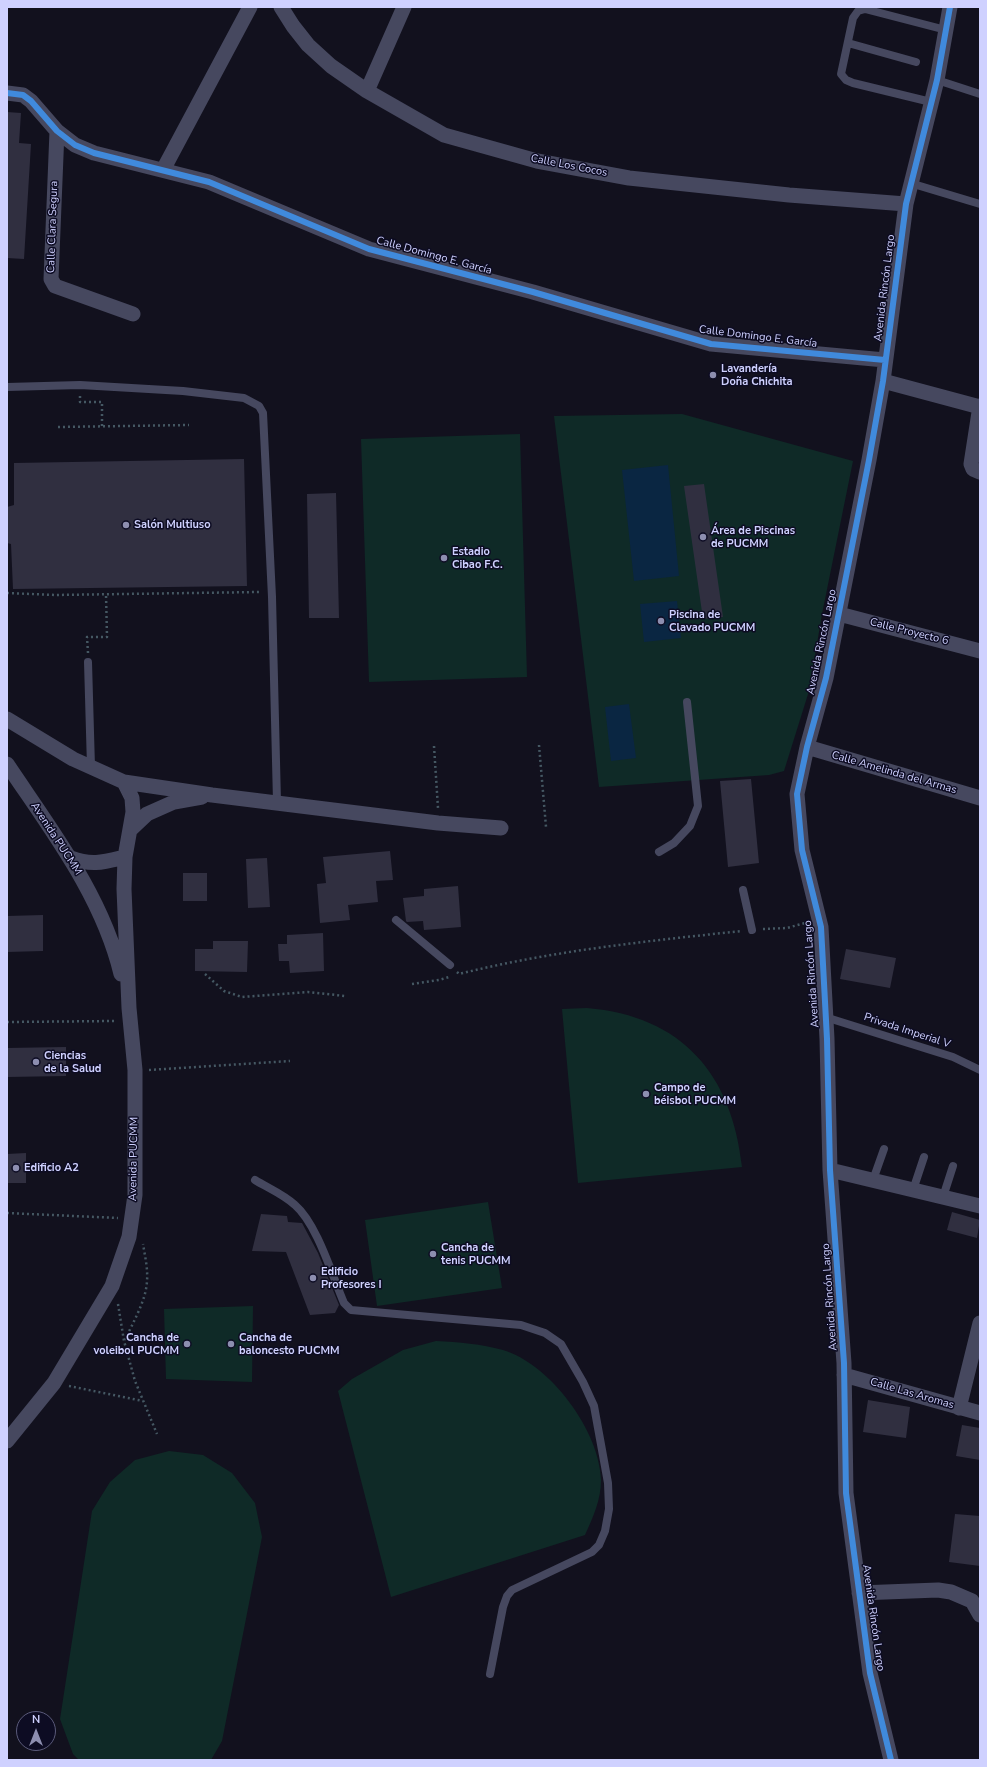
<!DOCTYPE html>
<html>
<head>
<meta charset="utf-8">
<style>
  body { margin:0 }
  #map { position:relative; width:987px; height:1767px; overflow:hidden; background:#12111e; font-family:"Nunito Sans",sans-serif }
  canvas { display:block }
  .frame { position:absolute; inset:0; border:8px solid #cfd1ff; pointer-events:none }
  .north { position:absolute; left:16px; top:1711px; width:40px; height:40px; box-sizing:border-box; background:#0d0c23; border:1px solid #5b5b7b; border-radius:50%; rotate:0deg; font-size:11px; font-weight:700; line-height:16px; text-align:center; color:#cfd1ff }
  .north::after { content:''; display:block; margin:auto; width:14px; height:18px; background:#8d8eb0; clip-path:polygon(50% 0,100% 100%,50% 72%,0 100%) }
</style>
</head>
<body>
<div id="map">
<canvas width="987" height="1767"></canvas>
<div class="frame"></div>
<div class="north">N</div>
</div>
<script>
const c = document.querySelector('canvas').getContext('2d');
c.lineJoin = 'round';
function fillPath(path, color) { c.fillStyle = color; c.fill(path, 'evenodd'); }
function strokePath(path, color, width, dash) { c.strokeStyle = color; c.lineWidth = width; c.lineCap = dash ? 'butt' : 'round'; c.setLineDash(dash || []); c.stroke(path); }
function label(font, color, halo, rows, align = 'center') {
  c.font = font + ' "Nunito Sans",sans-serif'; c.lineWidth = 3; c.setLineDash([]); c.textBaseline = 'middle'; c.strokeStyle = halo; c.fillStyle = color; for (const [text, x, y, turn = 0] of rows) {
    c.save(); c.translate(x, y); c.rotate((+turn || 0) * Math.PI / 180); c.textAlign = isNaN(turn) ? turn : align; if (halo) c.strokeText(text, 0, 0); c.fillText(text, 0, 0); c.restore();
  }
}
fillPath(new Path2D(`
  M682 414 853 461 822 614 809 691 784 771 769 775 599 787 554 416Z
  M520 434 527 677 369 682 361 439Z
  M587 1008C682 1016 732 1074 742 1167L578 1183 562 1009Z
  M488 1202 502 1288 377 1306 365 1220Z
  M253 1306 252 1382 166 1379 164 1309Z
  M436 1341C459 1342 481 1344 503 1350 550 1364 600 1431 601 1480 601 1500 593 1517 585 1535L391 1597 338 1391 352 1379 403 1350Z
  M169 1451 203 1455 232 1473 255 1503 262 1537 222 1741 211 1760H79L73 1754 60 1719 92 1511 110 1482 135 1460Z`), '#0f2a27');
fillPath(new Path2D(`
  M668 465 679 576 634 581 622 470Z
  M677 601 681 638 644 642 640 604Z
  M629 704 636 758 611 761 605 707Z`), '#0a2642');
fillPath(new Path2D(`
  M7 112 21 113 19 143 31 144 24 259 7 258Z
  M244 459 247 586 13 589 11 544 7 543V507L14 505V463Z
  M704 484 723 617 703 619 684 486Z
  M336 493 339 618H309L307 494Z
  M751 779 759 863 728 867 720 781Z
  M390 851 393 880 376 881 378 902 348 905 350 920 320 923 317 884 326 883 323 857Z
  M267 858 270 907 248 908 246 859Z
  M183 873H207V901H183Z
  M458 886 461 927 424 930 423 921 407 922 406 921 403 898 424 896V889Z
  M43 915V951L7 952V916Z
  M323 933 324 971 290 973 289 961H279L278 944H287V935Z
  M213 941H248L247 972 195 971V949H213Z
  M846 949 896 958 890 988 840 979Z
  M66 1047V1076L7 1077V1048Z
  M26 1153V1183H7V1154Z
  M952 1212 980 1220 977 1238 947 1230Z
  M261 1214 287 1216 288 1222 302 1223 318 1253 339 1305 335 1313 310 1315 286 1252 252 1251Z
  M868 1400 910 1407 906 1438 863 1432Z
  M962 1425 980 1428V1460L956 1456Z
  M955 1514 980 1516V1566L949 1562Z`), '#302f40');
strokePath(new Path2D(`
  M80 396V402H102V426
  M58 427 189 425
  M7 593 55 595 260 592
  M88 653 87 637H107L106 594
  M539 745 546 827
  M434 746 438 808
  M763 929 787 928 805 923
  M457 972 459 974C551 951 647 941 742 931
  M205 974 224 991 242 997 308 992 345 996
  M412 984 439 980 449 977
  M7 1022 115 1021
  M149 1070 290 1061
  M7 1213 118 1218
  M118 1304 124 1341 135 1381 157 1434
  M125 1340C133 1322 146 1301 147 1281 148 1269 145 1256 143 1244
  M69 1386 143 1401`), '#455863', 2.5, [2, 3]);
strokePath(new Path2D(`
  M848 43 916 62
  M937 80 980 94
  M931 102 853 83 846 80 841 74 853 18 858 11 865 9 946 30
  M910 183 980 204
  M7 387 80 385 183 391 244 398 259 406 263 413 272 597 277 802
  M88 662 91 767
  M659 852 674 843 690 826 698 806 687 702
  M743 890 752 930
  M396 920 450 965
  M825 1017 953 1057 980 1070
  M255 1180C268 1188 283 1194 295 1205 317 1224 332 1275 344 1303L351 1310 521 1325 545 1333 561 1344 583 1382 594 1406 608 1483 609 1509 605 1531 599 1545 592 1552 512 1590 507 1596 503 1607 490 1674
  M873 1180 884 1149
  M913 1190 924 1157
  M943 1197 953 1166`), '#46485f', 8);
strokePath(new Path2D(`
  M281 7 293 26 308 45 331 66 367 91 444 135 537 161 629 178 789 195 906 204
  M367 91 404 7
  M7 93 23 95 31 101 57 131 75 145 94 153 209 182 369 249 533 292 711 344 885 360
  M57 131 51 279 55 286 133 314
  M163 170 250 7
  M883 381 980 407
  M980 406 971 464 973 469 980 472
  M839 614 980 651
  M7 719 73 759 124 782 212 795 438 823 501 828
  M807 747 980 798
  M7 764C51 830 102 895 121 974
  M130 830 147 814 174 802 202 797
  M71 858C92 866 104 862 125 857
  M830 1170 980 1206
  M844 1375 980 1413
  M959 1408 980 1323
  M7 1441 54 1383 112 1286 129 1237 135 1195V1070L129 1008 124 889 125 857 133 812 132 798 124 782
  M859 1593 938 1590 951 1592 972 1601 980 1615
  M891 1760 870 1673 846 1493 844 1363 830 1170 827 1039 821 927 802 850 797 794 807 747 826 678 869 460 883 381 906 204 937 80 950 7`), '#46485f', 15);
strokePath(new Path2D(`
  M7 93 23 95 31 101 57 131 75 145 94 153 209 182 369 249 533 292 711 344 885 360
  M891 1760 870 1673 846 1493 844 1363 830 1170 827 1039 821 927 802 850 797 794 807 747 826 678 869 460 883 381 906 204 937 80 950 7`), '#408adc', 6);
for (const [x, y, r, color] of [
  [713,375,4,"#8d8eb0"],
  [126,525,4,"#8d8eb0"],
  [703,537,4,"#8d8eb0"],
  [444,558,4,"#8d8eb0"],
  [661,621,4,"#8d8eb0"],
  [36,1062,4,"#8d8eb0"],
  [646,1094,4,"#8d8eb0"],
  [16,1168,4,"#8d8eb0"],
  [433,1254,4,"#8d8eb0"],
  [313,1278,4,"#8d8eb0"],
  [187,1344,4,"#8d8eb0"],
  [231,1344,4,"#8d8eb0"]
]) { const dot = new Path2D(); dot.arc(x, y, r, 0, 2 * Math.PI); c.fillStyle = color; c.fill(dot); strokePath(dot, '#0d0c23', 1.5); }
label('11px', '#cfd1ff', '#0d0c23', [
  ["Calle Los Cocos",569,166,11],
  ["Calle Clara Segura",53,227,-88],
  ["Calle Domingo E. García",434,256,15],
  ["Avenida Rincón Largo",885,288,-83],
  ["Calle Domingo E. García",758,337,7],
  ["Calle Proyecto 6",909,632,14],
  ["Avenida Rincón Largo",822,642,-78],
  ["Calle Amelinda del Armas",894,773,16],
  ["Avenida PUCMM",56,839,57],
  ["Avenida Rincón Largo",812,974,-94],
  ["Privada Imperial V",907,1031,18],
  ["Avenida PUCMM",134,1159,-89],
  ["Avenida Rincón Largo",830,1297,-94],
  ["Calle Las Aromas",912,1394,16],
  ["Avenida Rincón Largo",873,1618,82]
]);
label('bold 11px', '#cfd1ff', '#0d0c23', [
  ["Lavandería",721,369],
  ["Doña Chichita",721,382],
  ["Salón Multiuso",134,525],
  ["Área de Piscinas",711,531],
  ["de PUCMM",711,544],
  ["Estadio",452,552],
  ["Cibao F.C.",452,565],
  ["Piscina de",669,615],
  ["Clavado PUCMM",669,628],
  ["Ciencias",44,1056],
  ["de la Salud",44,1069],
  ["Campo de",654,1088],
  ["béisbol PUCMM",654,1101],
  ["Edificio A2",24,1168],
  ["Cancha de",441,1248],
  ["tenis PUCMM",441,1261],
  ["Edificio",321,1272],
  ["Profesores I",321,1285],
  ["Cancha de",179,1338,"right"],
  ["voleibol PUCMM",179,1351,"right"],
  ["Cancha de",239,1338],
  ["baloncesto PUCMM",239,1351]
], 'left');
</script>
</body>
</html>
